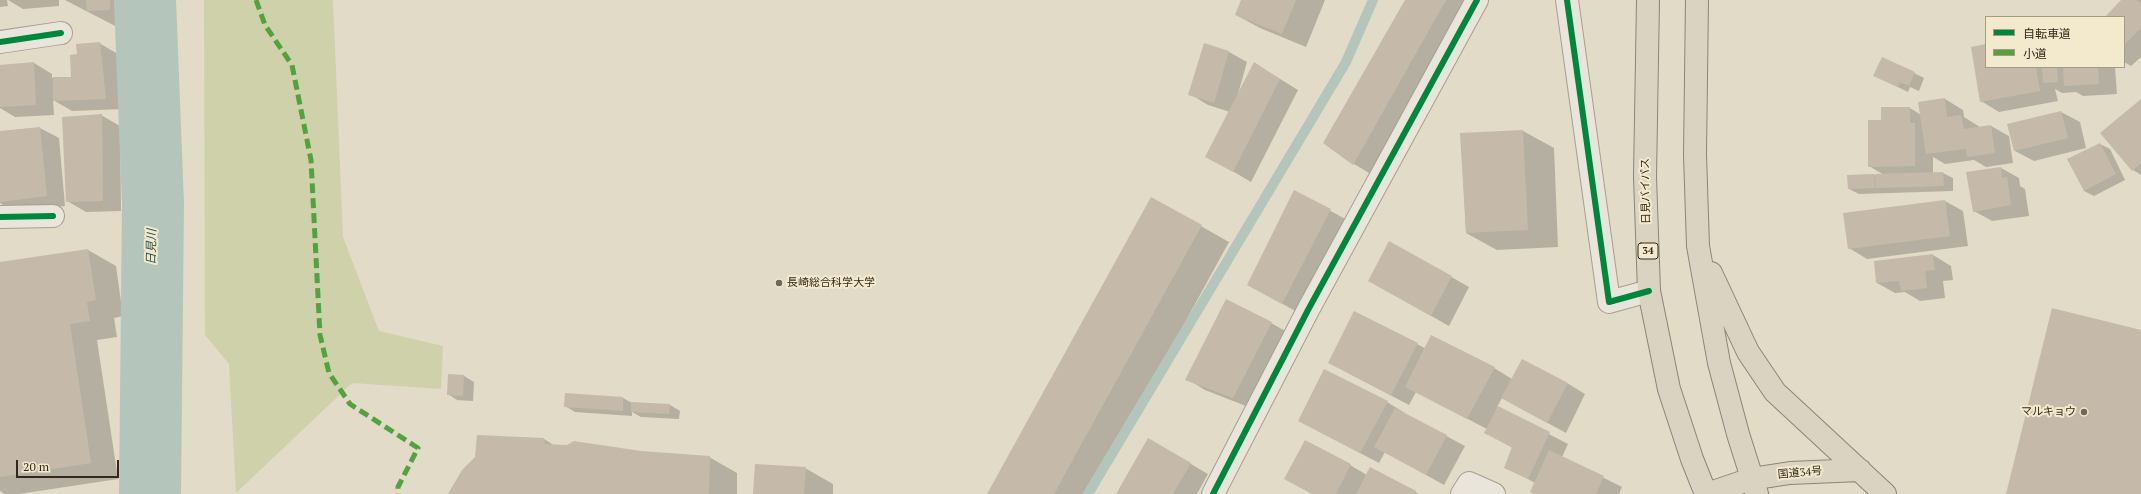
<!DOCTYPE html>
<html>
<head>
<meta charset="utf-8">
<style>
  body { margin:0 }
  #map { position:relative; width:2141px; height:494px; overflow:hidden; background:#e2dbc8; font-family:"PT Serif","Noto Sans JP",serif }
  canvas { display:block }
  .legend { position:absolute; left:1985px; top:16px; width:140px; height:52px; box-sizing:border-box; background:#f3eacd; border:1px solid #a69c86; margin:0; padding:5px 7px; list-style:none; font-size:12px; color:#33281b }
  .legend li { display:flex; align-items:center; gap:8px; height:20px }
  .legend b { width:20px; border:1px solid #a69c86 }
  .scale { position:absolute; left:16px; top:460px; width:103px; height:18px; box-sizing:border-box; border:2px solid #33281b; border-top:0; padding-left:5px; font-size:12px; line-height:14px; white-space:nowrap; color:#33281b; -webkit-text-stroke:3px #f3eacd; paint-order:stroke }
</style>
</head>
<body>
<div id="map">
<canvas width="2141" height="494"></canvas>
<ul class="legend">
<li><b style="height:5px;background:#00873e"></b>自転車道</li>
<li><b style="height:5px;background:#52a340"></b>小道</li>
</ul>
<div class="scale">20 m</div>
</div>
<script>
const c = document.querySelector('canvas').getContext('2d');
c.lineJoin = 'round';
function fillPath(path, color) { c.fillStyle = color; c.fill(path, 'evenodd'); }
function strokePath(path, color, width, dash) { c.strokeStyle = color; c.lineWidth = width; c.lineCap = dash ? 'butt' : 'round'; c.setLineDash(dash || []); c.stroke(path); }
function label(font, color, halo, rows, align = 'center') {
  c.font = font + ' "PT Serif","Noto Sans JP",serif'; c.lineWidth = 4; c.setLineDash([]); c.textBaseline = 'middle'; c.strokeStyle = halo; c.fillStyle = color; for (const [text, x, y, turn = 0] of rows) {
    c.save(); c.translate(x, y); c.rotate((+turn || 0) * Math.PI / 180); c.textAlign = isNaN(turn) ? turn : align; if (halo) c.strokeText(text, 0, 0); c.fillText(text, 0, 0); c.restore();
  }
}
fillPath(new Path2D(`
  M204 0H333L343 237 379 331 443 346 441 389 352 383 236 493 229 364 205 335Z`), '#cfd1aa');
fillPath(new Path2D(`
  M0 0H7L8 6 0 7Z
  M8 0H59V6L23 9Z
  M65 0H140V27L119 28Z
  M1242 0H1325L1306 47 1260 28 1236 15Z
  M1406 0H1487L1384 182 1354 164 1324 143Z
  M2123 0H2141V57L2131 66 2124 62V17H2106Z
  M99 43 118 54 123 109 72 111 53 100 54 115 15 117 0 108V66L34 63 52 74V78H72L78 55Z
  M1986 45V67H2115L2117 94 2083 96 2076 92 2062 93 2055 89 2058 101 1999 112 1981 101Z
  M1229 52 1247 62 1238 94 1272 74 1298 90 1251 182 1207 156 1230 112 1208 105 1190 94Z
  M1914 73 1924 78 1919 91 1910 87 1908 92 1875 76Z
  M1945 99 1963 110 1964 117 1980 127 1991 126 2009 136 2013 163 1986 167 1974 160 1945 164 1933 157V173H1943L1953 178V191L1859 194 1849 189 1874 175H1884L1869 166 1882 121V108H1910L1921 115Z
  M2141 100V175L2133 170Z
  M2061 112 2080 122 2086 148 2034 161 2015 151 2008 125Z
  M101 115 120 126 121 211 86 212 67 201Z
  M40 128 59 138 65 206 16 212 0 203V132Z
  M1523 131 1554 148 1558 247 1497 250 1466 233 1461 134Z
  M2100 144 2110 149 2125 180 2094 196 2084 191Z
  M2001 168 2019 178 2020 186 2025 189 2029 216 1992 221 1974 211Z
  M1294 191 1349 221 1301 314 1266 295Z
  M1151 198 1229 242 1091 494H989Z
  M1945 201 1963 211 1968 246 1867 259 1849 248Z
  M1390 242 1469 287 1449 326 1387 291Z
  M88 250 116 266 123 316 114 318 117 337 97 340 118 479 19 494H5L0 491V263Z
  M1933 255 1951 266 1953 280 1943 281 1945 298 1920 301 1905 292 1895 293 1877 283Z
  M1271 323 1289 333 1251 408 1205 390 1187 379Z
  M1417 344 1426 349 1494 368 1512 379 1567 383 1585 394 1566 433 1502 398 1497 407 1568 444 1562 457 1622 487 1619 494H1535V483L1506 467 1513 448 1485 433 1487 429 1416 392 1409 405 1348 373Z
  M449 375 464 376 474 382 473 401 457 400 448 394Z
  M566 394 623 398 632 403 670 405 680 411 679 419 641 417 632 412V416L575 412 565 406Z
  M1387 402 1405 413V414L1465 446 1444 485 1385 452 1379 463 1318 431Z
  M544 439 555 446 709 457 737 473V494H451Z
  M1148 439 1208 474 1197 494H1117Z
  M1350 465 1367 475 1370 468 1419 494H1312Z
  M805 468 833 484V494H754Z`), '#0003');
strokePath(new Path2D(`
  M1088 494 1346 62 1373 0`), '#b4c6bb', 10);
strokePath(new Path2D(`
  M145 0 153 204 150 494`), '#b4c6bb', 62);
fillPath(new Path2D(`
  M86 0H110V10L87 11Z
  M1241 0H1296L1282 34 1235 15Z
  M1405 0H1446L1353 165 1323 143Z
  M2121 0H2137L2141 4V28L2124 45V17H2105Z
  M100 42 106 99 53 101V77H71L70 55 77 54 76 44Z
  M1204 43 1229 51 1214 103 1188 95Z
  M1986 44V67H2036L2040 91 1980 102 1971 47Z
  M1882 57 1915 72 1909 86 1900 82 1898 87 1873 76Z
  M34 62 36 105 0 107V65Z
  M1254 62 1280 79 1233 172 1205 157Z
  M2042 67H2057L2058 82 2043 83Z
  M2063 67H2098L2099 84 2064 86Z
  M1945 98 1947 117 1961 115 1964 129 1991 125 1995 153 1967 157 1966 149 1926 154 1918 102Z
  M2141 99V163L2132 171 2100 133Z
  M1881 107H1910V123H1915V166L1868 167V120H1881Z
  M2061 111 2068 138 2014 151 2007 124Z
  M102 114 103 201 66 202 62 117Z
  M40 127 47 196 0 202V131Z
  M1523 130 1528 230 1466 233 1460 133Z
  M2100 143 2116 174 2084 191 2067 159Z
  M2001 167 2002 178 2007 177 2011 205 1973 212 1966 172Z
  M1943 172 1944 186 1876 188 1875 174Z
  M1874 174 1875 188 1848 189 1847 175Z
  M1294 190 1331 209 1282 304 1247 285Z
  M1151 197 1202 225 1054 494H987Z
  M1945 200 1950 236 1848 249 1843 213Z
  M1389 241 1452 276 1431 316 1368 281Z
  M88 249 96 300 87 302 90 321 70 324 91 463 0 477V262Z
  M1933 254 1935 270 1925 271 1927 288 1901 291 1899 281 1876 283 1874 261Z
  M1226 299 1272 322 1233 398 1185 380Z
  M2052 308 2141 330V494H2006Z
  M1354 311 1418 343 1391 395 1328 363Z
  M1431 335 1495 367 1467 419 1405 387Z
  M1522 359 1568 383 1547 423 1501 398Z
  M1324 369 1388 401 1360 453 1298 421Z
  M448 374 464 375 463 396 447 395Z
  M565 393 623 397V411L564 407Z
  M631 402 670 404 669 414 631 412Z
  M1498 406 1550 432 1528 479 1504 468 1512 447 1484 433Z
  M1395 408 1447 435 1426 475 1374 447Z
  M477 435 544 438 545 444 567 445 574 441 641 451 710 456 709 494H448L462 470 475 457Z
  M1148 438 1191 463 1173 494H1116Z
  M1305 440 1351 464 1336 494H1312L1284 479Z
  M1549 450 1604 476 1596 494H1534L1530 492Z
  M755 464 806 467 804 494H753Z
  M1370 467 1416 491 1414 494H1356Z`), '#c5b9a9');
const minor = new Path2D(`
  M1567 0 1609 302 1649 291
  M0 42 61 33
  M0 217 53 216
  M1462 494 1469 483 1494 494`);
const tertiary = new Path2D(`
  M1213 494 1308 310 1477 0`);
const trunk = new Path2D(`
  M1648 0 1645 177 1649 291 1669 389 1692 459 1706 494
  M1697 0 1695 155 1698 246 1719 363 1738 434 1757 494
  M1711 273 1748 352 1775 392 1885 494
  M1707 494 1751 479 1790 473 1860 470`);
strokePath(minor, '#a69f92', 24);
strokePath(tertiary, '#a69f92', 24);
strokePath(trunk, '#8b8579', 24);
strokePath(minor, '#e9e5da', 22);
strokePath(tertiary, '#e9e5da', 22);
strokePath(trunk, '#dad3c2', 22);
strokePath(new Path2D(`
  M256 0 265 25 292 65 311 160 320 335 329 373 350 404 418 448 398 487V494`), '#52a340', 5, [10, 5]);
strokePath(new Path2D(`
  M1567 0 1609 302 1649 291
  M0 42 61 33
  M0 217 53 216
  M1213 494 1308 310 1477 0`), '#00873e', 6);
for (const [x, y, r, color] of [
  [779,283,4,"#706758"],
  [2084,412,4,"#706758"]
]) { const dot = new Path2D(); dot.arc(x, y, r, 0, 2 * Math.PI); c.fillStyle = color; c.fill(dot); strokePath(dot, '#f3eacd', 1.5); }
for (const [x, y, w] of [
  [1648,251,20]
]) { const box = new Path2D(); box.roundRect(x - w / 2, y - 8, w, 16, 3); c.fillStyle = '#f3eacd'; c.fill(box); strokePath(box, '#33281b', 1); }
label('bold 10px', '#33281b', null, [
  ["34",1648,251]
]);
label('11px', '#33281b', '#f3eacd', [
  ["日見バイパス",1646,191,-91],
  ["国道34号",1800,473,-5]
]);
label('11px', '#33281b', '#f3eacd', [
  ["長崎総合科学大学",787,283],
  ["マルキョウ",2076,412,"right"]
], 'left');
label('italic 12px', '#2b5251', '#f3eacd', [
  ["日見川",152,247,-89]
]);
</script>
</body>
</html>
